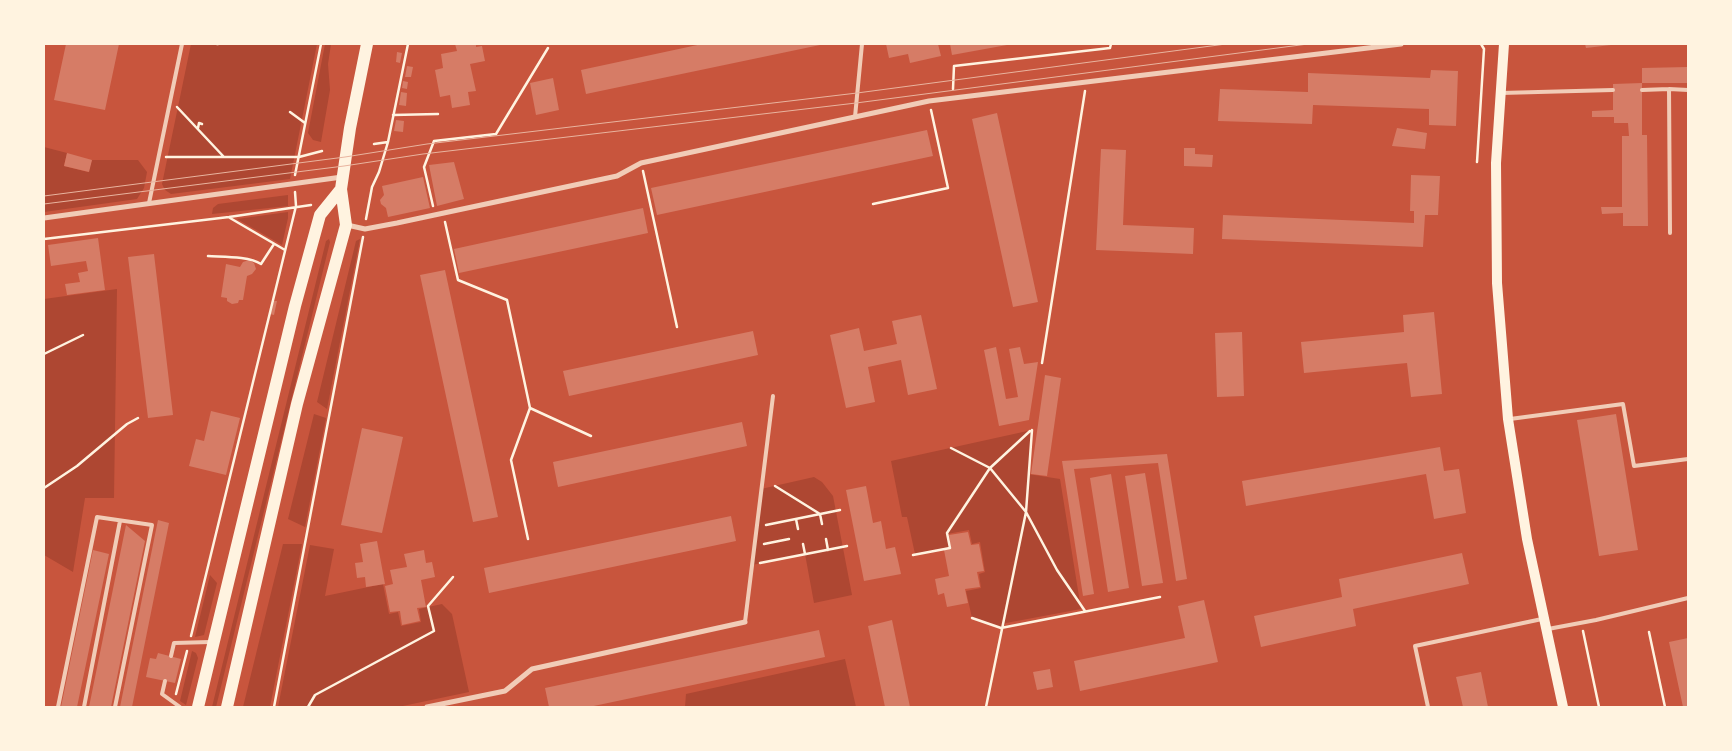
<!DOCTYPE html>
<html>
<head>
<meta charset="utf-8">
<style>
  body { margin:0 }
  #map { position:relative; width:1732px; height:751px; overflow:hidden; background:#c8553d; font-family:Commissioner,sans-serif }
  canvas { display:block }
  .frame { position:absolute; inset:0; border:45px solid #fff3e0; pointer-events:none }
</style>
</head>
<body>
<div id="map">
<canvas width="1732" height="751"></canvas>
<div class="frame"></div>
</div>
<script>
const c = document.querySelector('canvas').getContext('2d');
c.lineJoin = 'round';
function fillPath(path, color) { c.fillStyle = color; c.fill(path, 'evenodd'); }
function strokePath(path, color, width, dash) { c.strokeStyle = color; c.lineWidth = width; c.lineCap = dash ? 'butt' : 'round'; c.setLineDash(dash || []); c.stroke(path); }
fillPath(new Path2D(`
  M191 44H317L290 179 171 194 165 190 162 184Z
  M325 44H331L328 64 330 90 321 142 313 140 308 133Z
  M44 147 67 153 64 166 88 172 92 160H138L147 172 144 188 137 199 44 212Z
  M288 195V206L212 214 213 208 218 204Z
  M288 212V218L282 245 237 219Z
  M329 239 330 242 216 707H212L326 241Z
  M360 239 327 409 317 402 356 241Z
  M117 289 114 498H85L73 572 44 555V299Z
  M314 414 326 418 305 527 288 519Z
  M1032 430 1028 474 1060 479 1081 609 1006 623 1001 628 972 618 966 591 981 588 979 574 985 572 980 542 972 544 969 530 947 534 949 547 915 554 907 517H902L891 461Z
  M814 477 822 482 833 496 852 595 814 603 805 554 752 565 761 489Z
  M283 544H302L270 707H243Z
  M310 545 334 549 325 596 383 584 389 614 398 612 401 626 421 622 419 609 442 604 452 614 469 692 398 707H278Z
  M210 575 217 583 204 635 195 637Z
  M192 651 196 653 198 658 186 705 180 701Z
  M845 659 856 707H685L686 694Z`), '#ae4732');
fillPath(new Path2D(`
  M66 44H119L105 110 54 100Z
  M455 44H476V47L482 46 485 61 470 64 476 91 468 92 470 105 452 108 450 95 440 97 435 70 443 68 441 54 457 51Z
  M702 44 820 45 586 94 581 70Z
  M886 44H938L941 56 910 63 908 54 889 58Z
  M950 44H1007V45L952 55Z
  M1585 44H1611V45L1586 48Z
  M397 52 402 53 400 63 396 62Z
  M407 66 413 67 411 77H405Z
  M1688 67V83H1642V68Z
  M1431 70 1458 71 1456 126 1429 125V109L1313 105 1312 124 1218 121 1220 89 1308 92V73L1430 78Z
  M553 78 559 110 536 115 530 83Z
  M403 81 408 82 407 89 402 88Z
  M1642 83V135H1647L1648 226H1623V213L1602 214 1601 207H1622V136H1629L1628 123H1614V117H1592V111L1613 110V84Z
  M401 92 407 93 406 106 399 105Z
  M997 113 1038 302 1013 307 972 119Z
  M396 120 404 121 403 132 394 131Z
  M1397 128 1427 133 1425 149 1392 146Z
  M927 130 933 156 657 215 651 188Z
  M1184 148H1195V154L1213 155 1212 167 1184 166Z
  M1101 149 1126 150 1123 225 1194 228 1193 254 1096 250Z
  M67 153 92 160 89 172 64 166Z
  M454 162 464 199 437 206 429 165Z
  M1411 175 1440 176 1438 215H1425L1423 247 1222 239 1223 215 1414 223V211H1410Z
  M423 177 430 208 388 217 386 208 381 204 380 200 384 195 382 186Z
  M643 208 648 233 459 273 454 249Z
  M98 238 105 290 67 295 65 284 80 282 78 273 88 271 86 261 51 266 48 245Z
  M154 254 173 415 148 418 128 257Z
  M249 260 254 263 256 269 252 274 247 276 243 300H239L238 303 232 304 227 301V298L221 297 226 264 240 267 243 262Z
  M445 270 498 517 473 522 420 275Z
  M274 301H277L274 315 270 314Z
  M1434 312 1442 394 1411 397 1407 363 1304 373 1301 342 1404 332 1403 315Z
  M921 315 937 389 908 395 901 360 868 367 875 402 846 408 830 335 859 328 864 351 897 344 892 321Z
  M753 331 758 355 569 396 563 371Z
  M1242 332 1244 396 1217 397 1215 333Z
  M996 347 1006 399 1018 397 1009 349 1020 347 1024 364 1038 362 1029 420 999 426 984 350Z
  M1045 375 1061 378 1047 476 1031 474Z
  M211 411 240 418 226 475 189 466 196 439 204 441Z
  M1616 414 1638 550 1599 556 1577 420Z
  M742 422 747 446 558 487 553 462Z
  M362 428 403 437 382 533 341 525Z
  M1440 447 1444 471 1459 469 1466 513 1434 519 1426 474 1246 506 1242 481Z
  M1167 454 1187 579 1176 581 1158 463 1074 469 1094 594 1083 596 1062 461Z
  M1145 473 1163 583 1142 586 1125 476Z
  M1111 474 1129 588 1108 592 1090 478Z
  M866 486 873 523 881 521 886 549 895 547 901 574 864 581 846 490Z
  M731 516 736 541 489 593 484 568Z
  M158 520 169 523 132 707H120Z
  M126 525 145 541 111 707H89Z
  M968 532 971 545 979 544 984 571 977 572 980 587 965 589 968 603 947 607 944 593 938 595 935 579 949 576 944 550 951 549 949 535Z
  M377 541 385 584 366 587 365 577 357 578 355 563 363 562 360 544Z
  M93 550 109 554 77 707H61Z
  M424 550 426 563 432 562 435 577 421 580 426 607 417 608 420 621 402 625 400 611 390 612 385 586 393 584 390 570 407 567 404 554Z
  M1462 553 1469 584 1353 609 1356 626 1261 647 1254 616 1342 597 1339 579Z
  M1204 600 1218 662 1080 691 1074 661 1185 638 1178 606Z
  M892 620 910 707H885L868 626Z
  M819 630 825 657 589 707H549L545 688Z
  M1688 638V707H1683L1669 642Z
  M158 653 181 659 175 683 146 677 150 658 156 659Z
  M1050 669 1053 687 1037 690 1033 672Z
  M1481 672 1488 707H1463L1456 677Z`), '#d67c66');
strokePath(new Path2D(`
  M217 44H218
  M953 89 954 66 1110 48 1111 44
  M177 107 224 157
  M290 112 305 123
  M393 115 438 114
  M198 128 199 123 202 124
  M374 144 388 142
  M166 157H299L322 151
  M1477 162 1484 49 1481 44
  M643 171 677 327
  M295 175 321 44
  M873 204 948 188 931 110
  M433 206 424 167 434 141 496 134 548 48
  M230 218 285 250
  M366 219 372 187 379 172 388 142 408 44
  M445 222 458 280 507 300 530 408 511 460 528 539
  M44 239 229 217 311 205
  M208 256C222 257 249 256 261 264L274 244
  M44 354 83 335
  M1042 363 1085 91
  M530 408 591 436
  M951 448 990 468 1026 512 1057 570 1085 611
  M775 486 820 514 822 524
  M44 488 77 466 127 424 138 418
  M796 519 798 529
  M766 525 840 510
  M826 539 828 550
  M764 544 789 539
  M803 544 805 554
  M913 555 950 548 947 533 990 468 1030 431
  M760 563 847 546
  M972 618 1001 628 1160 597
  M1583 631 1599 707
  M1649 632 1665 707
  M191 636 296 206 295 192
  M176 694 187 651
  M274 707 363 237
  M308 707 315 695 434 631 428 606 453 577
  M986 707 1026 512 1032 430`), '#fff3e0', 2.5);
strokePath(new Path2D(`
  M1669 89 1688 90
  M1642 90 1669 89 1670 233
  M1501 93 1613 90
  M855 117 862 44
  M149 203 182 44
  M1510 419 1623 404 1634 466 1688 459
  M745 622 773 396
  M1548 629 1596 620 1688 598
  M171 656 174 643 210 642
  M165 681 162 694 180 707
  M58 707 97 517 152 525 115 707
  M84 707 120 521
  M1428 707 1415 646 1542 619`), '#f1ccb7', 4);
strokePath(new Path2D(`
  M44 218 342 177
  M347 225 365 229 397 223 617 176 641 163 929 101 1401 44
  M427 707 505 691 532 669 745 622`), '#f1ccb7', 5);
strokePath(new Path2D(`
  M1504 44 1496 163 1497 283 1508 419 1527 539 1563 707`), '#fff3e0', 10);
strokePath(new Path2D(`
  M198 707 295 306 320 215 341 189
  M227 707 297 404 346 225 341 189 350 128 367 44`), '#fff3e0', 12);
strokePath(new Path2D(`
  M44 196 345 157 427 144 857 93 1226 44
  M44 204 344 166 423 154 856 103 1308 44`), '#e9b49f', 1);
</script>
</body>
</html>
